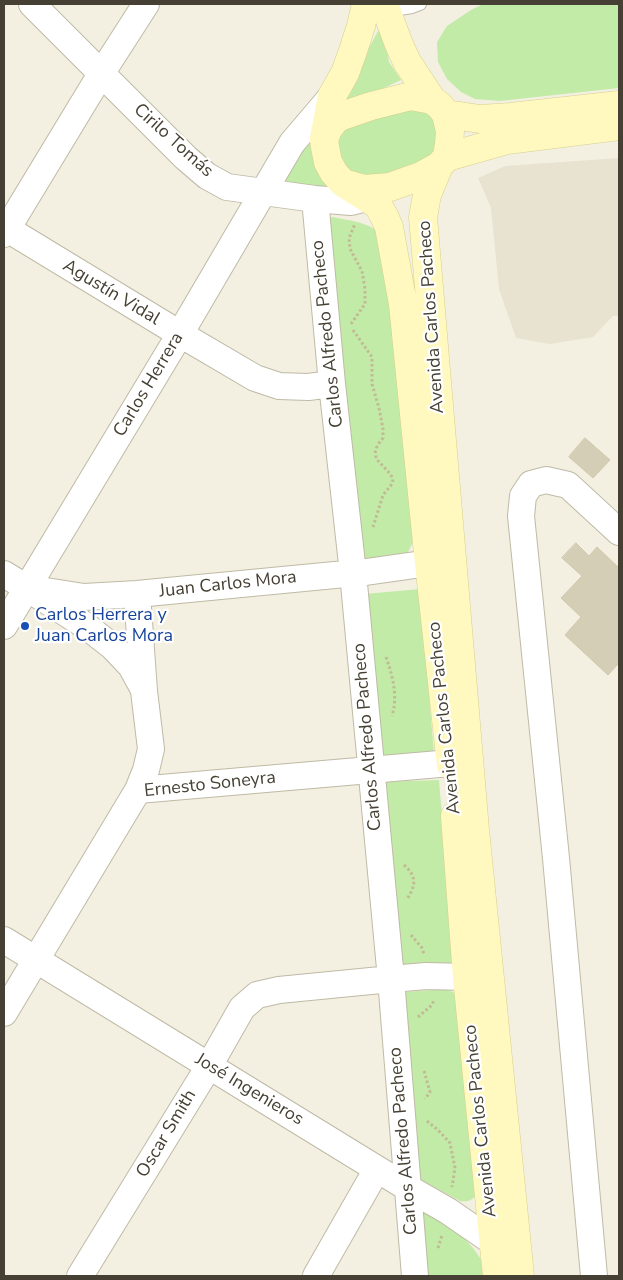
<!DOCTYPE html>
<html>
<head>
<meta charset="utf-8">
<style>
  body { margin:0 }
  #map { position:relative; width:623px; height:1280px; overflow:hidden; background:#f3f0e2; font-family:"Nunito Sans",sans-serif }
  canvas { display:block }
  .frame { position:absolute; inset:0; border:5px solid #454033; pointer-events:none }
</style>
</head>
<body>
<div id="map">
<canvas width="623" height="1280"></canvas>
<div class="frame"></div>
</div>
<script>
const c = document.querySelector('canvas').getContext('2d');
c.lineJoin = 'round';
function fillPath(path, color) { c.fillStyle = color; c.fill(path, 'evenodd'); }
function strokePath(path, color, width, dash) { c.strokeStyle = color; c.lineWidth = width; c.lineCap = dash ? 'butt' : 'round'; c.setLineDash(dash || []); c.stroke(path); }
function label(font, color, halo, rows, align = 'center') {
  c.font = font + ' "Nunito Sans",sans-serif'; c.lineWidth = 4.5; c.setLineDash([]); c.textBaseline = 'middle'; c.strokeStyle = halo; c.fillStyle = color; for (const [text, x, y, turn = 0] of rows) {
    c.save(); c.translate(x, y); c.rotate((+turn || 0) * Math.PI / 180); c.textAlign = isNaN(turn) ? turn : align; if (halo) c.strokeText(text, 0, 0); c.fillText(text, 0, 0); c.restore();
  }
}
fillPath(new Path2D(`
  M619 158V316H613L593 337 550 344 516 338 499 289 491 208 478 178 505 166Z`), '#e7e3d0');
fillPath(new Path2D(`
  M483 4H619V88L500 101 475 99 461 92 447 79 438 62 437 42 447 26 471 10Z
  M382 24 389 62 401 80 341 108 344 93Z
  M412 108 434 115 440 145 429 156 415 163 378 176 367 177 349 170 341 162 335 138 344 127Z
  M309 137 335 192 285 181 287 174Z
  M333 217C349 221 372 222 382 236L415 538 408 552 402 558 362 559 328 218Z
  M420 589 434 754 380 760 365 594Z
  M439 780 454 963 400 969 381 782Z
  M446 989 453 992 458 997 476 1196C470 1201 467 1202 460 1201L420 1179 404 992Z
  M420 1213H425L461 1235 473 1248 483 1262 485 1276H424Z`), '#c2eba7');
const building = new Path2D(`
  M585 438 610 460 593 478 569 457Z
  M576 543 589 556 597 547 619 568V665L618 664 608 675 565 635 581 617 561 598 582 576 562 558Z`);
fillPath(building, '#d5ceb7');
strokePath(building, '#d0c7aa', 1);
const service = new Path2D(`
  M387 11 412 7 420 4`);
const minor = new Path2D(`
  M32 4 186 158 207 176 227 187 315 199 351 202 367 198 377 189
  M315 199 332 384 353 573 391 979 415 1276
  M4 227 180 334 255 378 279 386 308 387 332 384
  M4 234 101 74 146 4
  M4 574 27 588 86 626 113 647 131 666 143 688
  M27 588 84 597 137 594 366 572 429 563
  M137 594 144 691 151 749 146 770 138 790
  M4 626 180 334 292 143 332 96
  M4 940 408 1188 448 1211 493 1242
  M4 1013 138 790 451 763
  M80 1276 209 1066 242 1008 257 995 279 990 391 979 426 976 467 977
  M316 1276 377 1169
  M594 1276 556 858 521 516 523 496 531 484 546 480 568 485 619 532`);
const secondary = new Path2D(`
  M384 4 398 42 407 62 432 100 440 106 446 114 450 131 449 144 447 157 439 166 427 195 423 217 475 830 520 1276
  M432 100 411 96 371 106 342 116 336 119 328 129 324 140 325 147 328 162 334 173 343 183 364 189 390 187 421 176 439 166
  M446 114 480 119 511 117 619 105
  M324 138 332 96 345 73 353 51 361 26 366 4
  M447 157 507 140 619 126
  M343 183 378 205 384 216 389 227 403 304 429 563 451 765
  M455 816 467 977 497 1276`);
strokePath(service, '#bfbaa5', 14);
strokePath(minor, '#bfbaa5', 28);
strokePath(secondary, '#d6cf8e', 29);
strokePath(new Path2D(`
  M351 324 365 304V289L362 271 350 249 349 238 355 224
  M353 330 372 357V384L379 408 383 429V438C364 460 385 462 393 479L392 484 383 495 373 527
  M386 657C393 677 398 696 392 716
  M404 865C417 876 416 886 407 899
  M411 935 422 948 424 954
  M418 1017 432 1005 434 1000
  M424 1071 430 1092 425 1099
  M427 1121 438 1130 450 1143 455 1168 452 1187
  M438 1248 442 1235`), '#c2b995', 3, [2.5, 2.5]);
strokePath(service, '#fff', 12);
strokePath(minor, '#fff', 26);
strokePath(secondary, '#fff9c0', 28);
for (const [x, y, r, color] of [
  [25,626,5,"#1a4fb4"]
]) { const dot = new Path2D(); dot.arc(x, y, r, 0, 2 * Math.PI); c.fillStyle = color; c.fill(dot); strokePath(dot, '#fff', 2); }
label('18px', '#454033', '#fff', [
  ["Cirilo Tomás",173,141,42],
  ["Agustín Vidal",111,293,31],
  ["Avenida Carlos Pacheco",432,317,-94],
  ["Carlos Alfredo Pacheco",328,334,-96],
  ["Carlos Herrera",149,385,-59],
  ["Juan Carlos Mora",228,585,-6],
  ["Avenida Carlos Pacheco",445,718,-96],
  ["Carlos Alfredo Pacheco",368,737,-95],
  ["Ernesto Soneyra",210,785,-6],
  ["José Ingenieros",249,1090,31],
  ["Avenida Carlos Pacheco",481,1121,-96],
  ["Oscar Smith",167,1134,-59],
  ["Carlos Alfredo Pacheco",404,1141,-95]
]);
label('18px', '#164399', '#fff', [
  ["Carlos Herrera y",35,616],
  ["Juan Carlos Mora",35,637]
], 'left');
</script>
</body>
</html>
